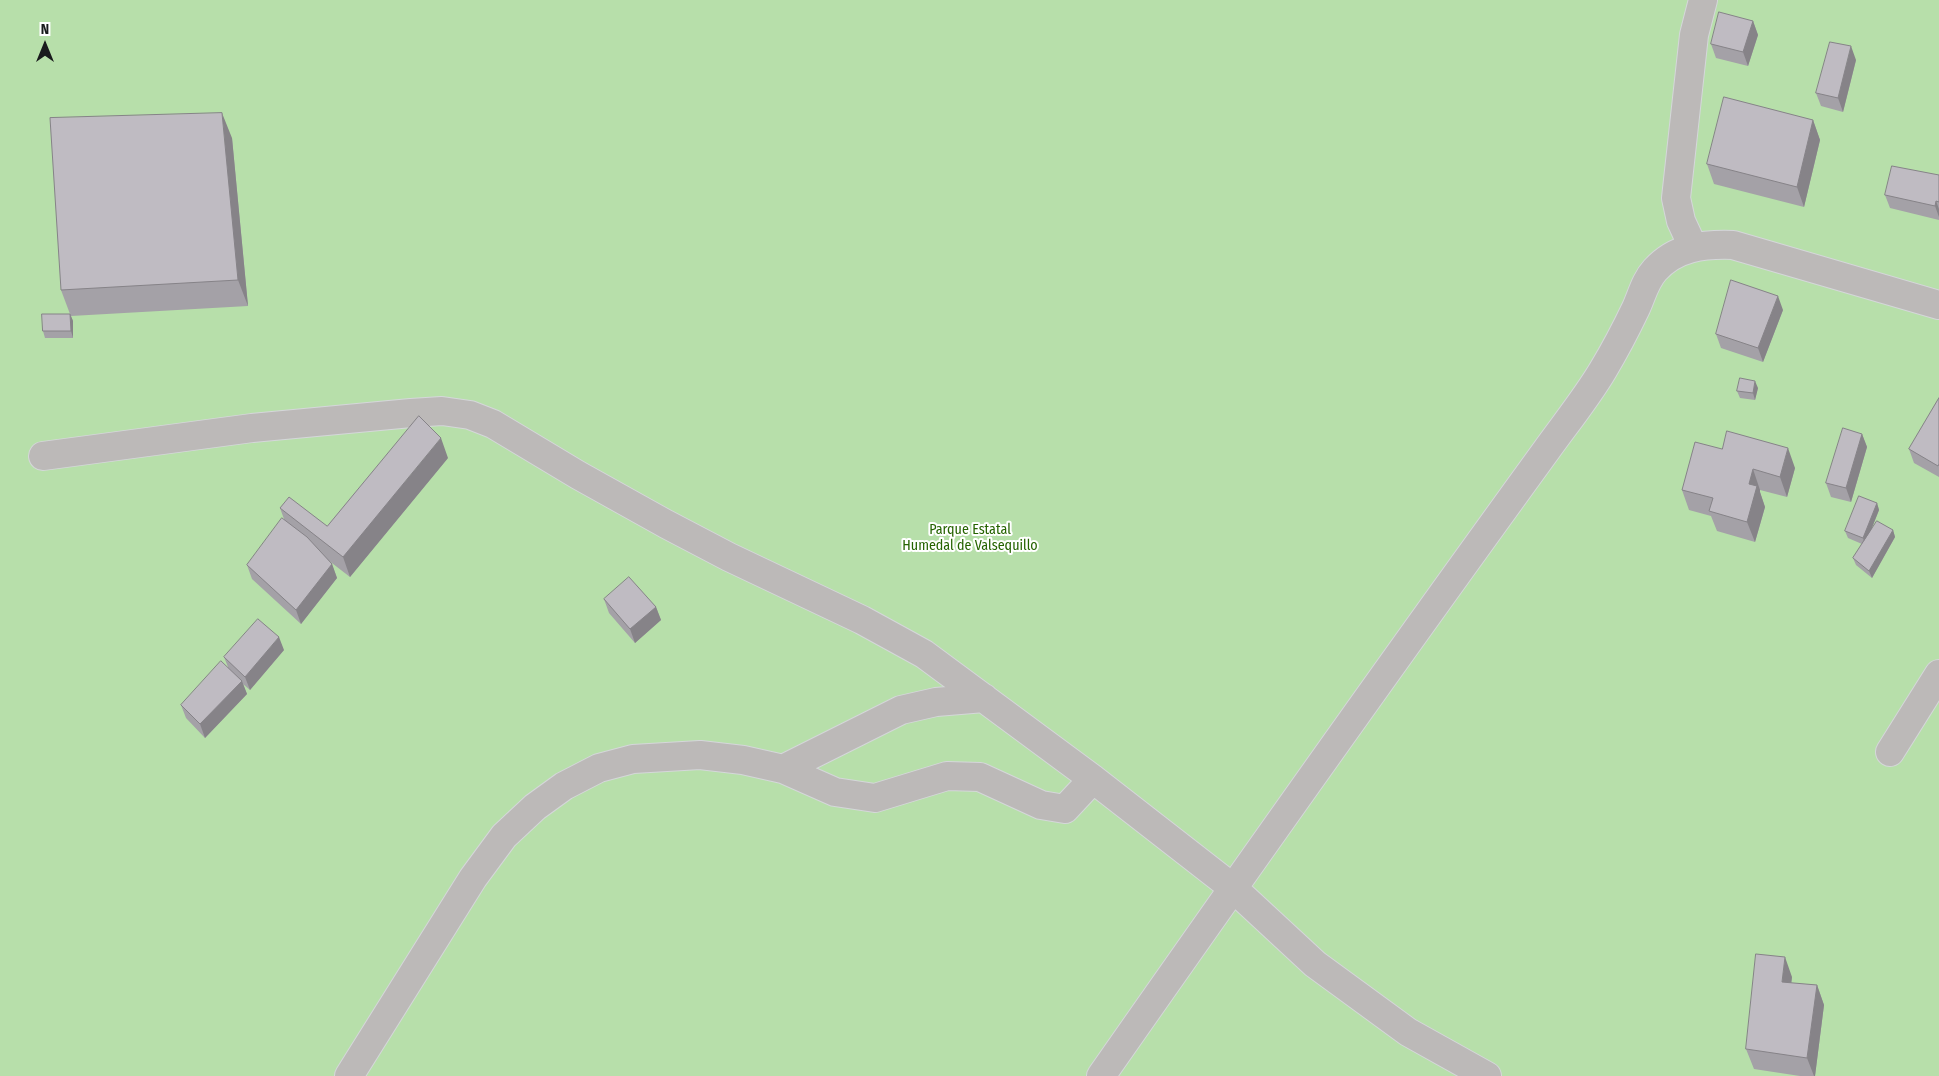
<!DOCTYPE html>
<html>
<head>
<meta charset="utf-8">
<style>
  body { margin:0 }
  #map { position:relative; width:1939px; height:1076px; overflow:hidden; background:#f9fbfe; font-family:"Fira Sans Condensed",sans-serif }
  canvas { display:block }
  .north { position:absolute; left:20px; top:20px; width:50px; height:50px; -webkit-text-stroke:4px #fff; paint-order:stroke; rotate:0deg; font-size:14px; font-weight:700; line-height:20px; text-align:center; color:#191b1d }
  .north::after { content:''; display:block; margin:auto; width:18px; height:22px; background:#191b1d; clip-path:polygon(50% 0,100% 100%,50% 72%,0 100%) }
</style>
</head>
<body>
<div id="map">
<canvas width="1939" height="1076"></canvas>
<div class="north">N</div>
</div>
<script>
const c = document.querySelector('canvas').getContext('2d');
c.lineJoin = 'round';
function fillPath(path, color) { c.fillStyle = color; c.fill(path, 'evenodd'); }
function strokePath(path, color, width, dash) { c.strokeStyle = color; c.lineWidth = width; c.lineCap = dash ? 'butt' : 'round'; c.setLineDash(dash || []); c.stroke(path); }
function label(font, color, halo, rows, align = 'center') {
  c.font = font + ' "Fira Sans Condensed",sans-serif'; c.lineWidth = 4; c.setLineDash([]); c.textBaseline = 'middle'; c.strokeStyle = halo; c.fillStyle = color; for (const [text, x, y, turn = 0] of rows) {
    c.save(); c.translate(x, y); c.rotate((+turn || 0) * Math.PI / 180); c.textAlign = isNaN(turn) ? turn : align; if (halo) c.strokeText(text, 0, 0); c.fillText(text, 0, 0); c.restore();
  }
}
fillPath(new Path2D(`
  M0 0H1939V1076H0Z`), '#b7dfaa');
const minor = new Path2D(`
  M1693 247 1681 221 1676 198 1694 35 1703 0
  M43 456 252 428 411 413 442 411 470 415 493 424 578 475 666 524 729 557 862 620 924 654 1093 779 1233 888 1315 964 1408 1032 1487 1076
  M1890 752 1939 674
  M783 769 835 792 875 798 947 776 980 777 1041 805 1065 809 1093 779
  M349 1076 473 878 504 836 535 807 564 786 599 768 633 759 700 755 743 760 783 769 901 710 936 702 984 698
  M1101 1076C1248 866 1397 656 1548 448 1566 423 1587 397 1603 370 1615 350 1626 329 1636 308 1642 295 1645 281 1655 270 1676 247 1703 244 1733 245L1939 305`);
strokePath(minor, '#d5d7da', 30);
strokePath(minor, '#bcb9b8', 28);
fillPath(new Path2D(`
  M1753 21 1758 35 1748 66 1716 58 1711 44Z
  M1856 60 1843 112 1821 106 1816 93Z
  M1813 120 1820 140 1804 207 1714 184 1707 164Z
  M232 138 248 306 71 316 73 321V338H45L43 331 70 314 61 290Z
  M1939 175V220L1890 208 1885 195Z
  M1783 310 1763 362 1721 348 1716 334Z
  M1758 388 1755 400 1740 398 1737 391Z
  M1939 398V477L1914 463 1909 449Z
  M1862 434 1867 447 1851 502 1831 497 1826 483Z
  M1722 449 1795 468 1787 497 1760 490V492L1765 507 1755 542 1717 531 1711 516 1689 510 1682 490Z
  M448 458 350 577 328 560 332 564 337 578 301 624 252 579 247 565 284 519 280 508 327 526Z
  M1877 503 1879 510 1872 528 1893 530 1895 537 1872 578 1856 565 1853 558 1862 544 1848 538 1845 531Z
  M604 599 656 607 661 620 635 643 609 613Z
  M284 650 250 690 243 684 247 694 205 738 186 718 181 705 228 667 224 657Z
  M1792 977 1791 983 1817 985 1824 1005 1815 1076H1800L1754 1069 1746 1049Z`), '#a4a1a7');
fillPath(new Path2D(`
  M1753 21 1758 35 1748 66 1743 52Z
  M1851 46 1856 60 1843 112 1838 98Z
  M222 113 232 138 248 306 238 280Z
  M1813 120 1820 140 1804 207 1797 187Z
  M1936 201 1939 209V217L1935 206Z
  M1778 296 1783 310 1763 362 1758 348Z
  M70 314 73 321V338L71 331Z
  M1755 381 1758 388 1755 400 1753 393Z
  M1862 434 1867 447 1851 502 1846 488Z
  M441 438 448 458 350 577 343 557Z
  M1788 448 1795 468 1787 497 1780 477Z
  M1753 469 1760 490V492L1765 507 1755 542 1747 522 1749 484Z
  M1877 503 1879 510 1865 545 1863 538Z
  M1893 530 1895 537 1872 578 1869 571Z
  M332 564 337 578 301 624 296 610Z
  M656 607 661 620 635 643 630 629Z
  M279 637 284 650 250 690 245 677Z
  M242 681 247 694 205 738 200 724Z
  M1785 957 1792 977 1789 1002 1782 982Z
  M1817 985 1824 1005 1815 1076H1814L1807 1058Z`), '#868388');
const building = new Path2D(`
  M1719 12 1753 21 1743 52 1711 44Z
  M1830 42 1851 46 1838 98 1816 93Z
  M1724 97 1813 120 1797 187 1707 164Z
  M222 113 238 280 61 290 50 118Z
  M1892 166 1939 175V202L1936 201 1935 206 1885 195Z
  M1731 280 1778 296 1758 348 1716 334Z
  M42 314H70L71 331H43Z
  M1740 378 1755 381 1753 393 1737 391Z
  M1939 398V464L1938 466 1909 449Z
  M419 416 441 438 343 557 280 508 289 497 327 526Z
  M1843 428 1862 434 1846 488 1826 483Z
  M1727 431 1788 448 1780 477 1753 469 1749 484 1757 486 1747 522 1709 511 1713 498 1682 490 1695 442 1722 449Z
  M1859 496 1877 503 1863 538 1845 531Z
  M282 518 307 537 332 564 296 610 247 565Z
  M1877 521 1893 530 1869 571 1853 558Z
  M629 577 656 607 630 629 604 599Z
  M258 619 279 637 245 677 224 657Z
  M221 661 242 681 200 724 181 705Z
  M1756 954 1785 957 1782 982 1817 985 1807 1058 1746 1049Z`);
fillPath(building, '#bfbbc2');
strokePath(building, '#868388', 1);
label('14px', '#256300', '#fff', [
  ["Parque Estatal",970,530],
  ["Humedal de Valsequillo",970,546]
]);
</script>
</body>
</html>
